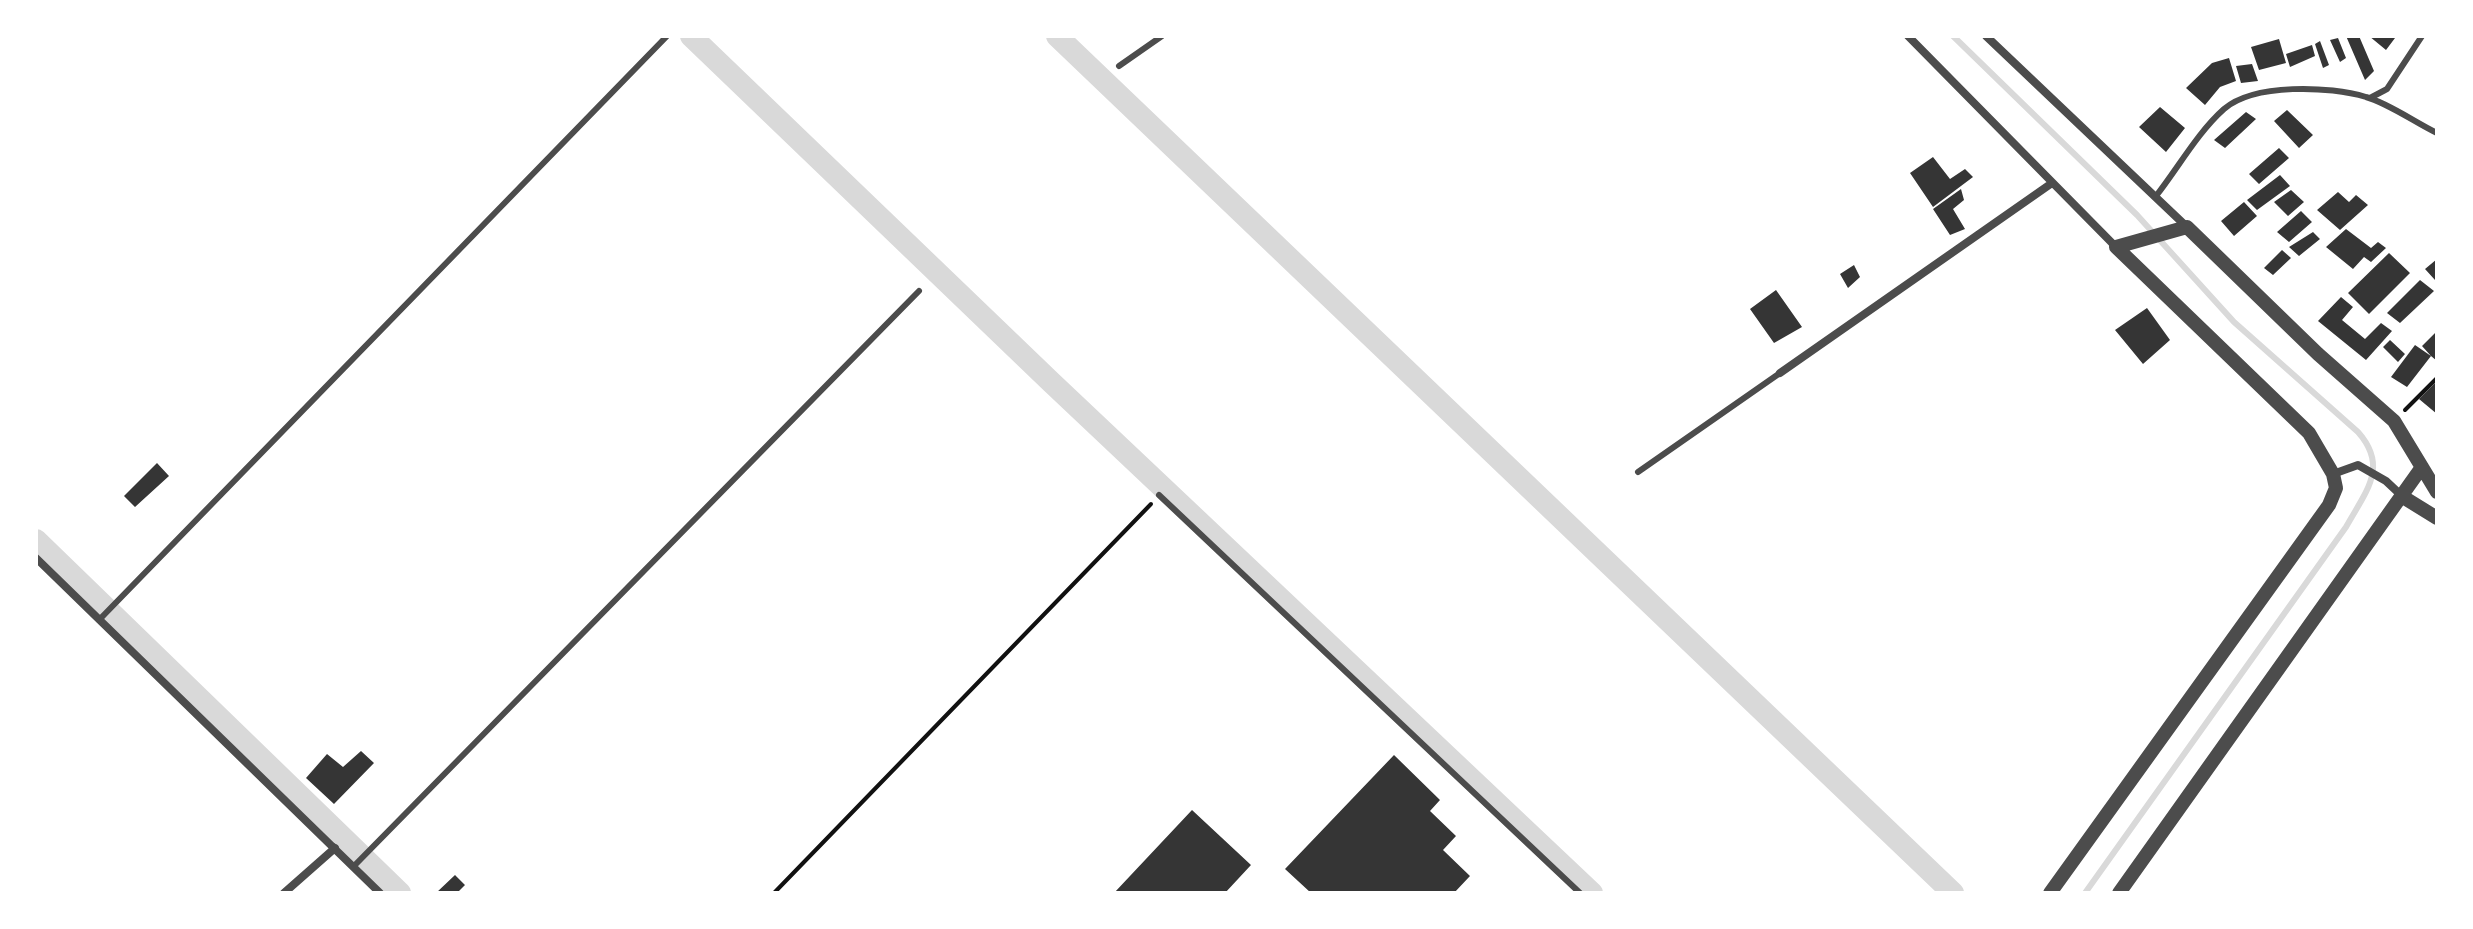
<!DOCTYPE html>
<html>
<head>
<meta charset="utf-8">
<style>
  body { margin:0 }
  #map { position:relative; width:2473px; height:929px; overflow:hidden; background:#fff; font-family:"Sofia Sans Condensed",sans-serif }
  canvas { display:block }
  .frame { position:absolute; inset:0; border:38px solid #fff; pointer-events:none }
</style>
</head>
<body>
<div id="map">
<canvas width="2473" height="929"></canvas>
<div class="frame"></div>
</div>
<script>
const c = document.querySelector('canvas').getContext('2d');
c.lineJoin = 'round';
function strokePath(path, color, width, dash) { c.strokeStyle = color; c.lineWidth = width; c.lineCap = dash ? 'butt' : 'round'; c.setLineDash(dash || []); c.stroke(path); }
function fillPath(path, color) { c.fillStyle = color; c.fill(path, 'evenodd'); }
strokePath(new Path2D(`
  M1953 36 2137 215 2234 322 2358 432C2389 467 2366 491 2346 527L2085 893`), '#d9d9d9', 6);
strokePath(new Path2D(`
  M691 36 1051 382 1592 893
  M1057 36 1953 893
  M36 540 400 893`), '#d9d9d9', 22);
fillPath(new Path2D(`
  M2346 36H2359L2374 71 2365 80Z
  M2369 36H2392L2395 38 2386 50Z
  M2338 38 2346 58 2340 62 2330 40Z
  M2279 39 2286 63 2259 70 2251 47Z
  M2320 41 2329 65 2323 68 2315 44Z
  M2312 45 2315 56 2290 67 2286 54Z
  M2229 58 2236 81 2220 87 2205 105 2186 88 2212 63Z
  M2252 64 2258 81 2241 83 2236 66Z
  M2160 107 2185 128 2166 152 2139 127Z
  M2287 110 2313 135 2299 148 2274 121Z
  M2246 112 2256 119 2225 148 2214 140Z
  M2279 148 2289 158 2259 184 2249 174Z
  M1933 157 1950 179 1965 169 1973 177 1933 207 1910 173Z
  M2280 175 2290 186 2257 210 2247 200Z
  M1961 189 1964 200 1953 209 1965 229 1950 235 1933 209Z
  M2291 190 2304 202 2288 216 2274 202Z
  M2338 192 2349 202 2356 195 2368 205 2340 230 2317 210Z
  M2244 202 2257 216 2234 236 2221 221Z
  M2301 211 2312 222 2289 242 2277 232Z
  M2346 229 2371 248 2378 242 2386 248 2371 262 2364 257 2353 269 2326 247Z
  M2313 232 2320 239 2299 256 2289 247Z
  M2282 250 2291 258 2273 275 2264 268Z
  M2389 253 2410 273 2369 314 2348 293Z
  M2437 259V279L2435 280 2425 269Z
  M1854 265 1860 277 1848 288 1840 274Z
  M2420 280 2434 291 2400 323 2387 313Z
  M1776 290 1802 327 1774 343 1750 309Z
  M2341 297 2353 307 2342 320 2365 339 2381 323 2392 331 2366 360 2318 321Z
  M2147 308 2170 340 2143 364 2115 330Z
  M2437 331V361L2431 356 2407 387 2391 377 2415 345 2431 356 2422 346Z
  M2390 340 2405 354 2398 362 2383 347Z
  M2437 381V414L2419 399Z
  M157 463 169 476 135 507 124 496Z
  M361 751 374 763 334 804 306 778 327 754 343 767Z
  M1394 755 1440 800 1430 811 1456 836 1443 850 1470 876 1454 893H1311L1285 869Z
  M1192 810 1251 865 1225 893H1114Z
  M455 875 465 885 457 893H436Z`), '#353535');
strokePath(new Path2D(`
  M2405 410 2437 378
  M774 893 1151 504`), '#111', 4);
strokePath(new Path2D(`
  M1119 66 1162 36
  M2370 98 2387 89 2422 36
  M2156 196C2178 168 2198 132 2224 109 2254 83 2330 86 2366 97 2388 103 2416 123 2437 133
  M1638 472 1780 373
  M1159 495 1580 893
  M99 620 667 36
  M353 867 919 291`), '#4c4c4c', 6);
strokePath(new Path2D(`
  M1908 36 2116 247
  M1986 36 2187 227
  M1780 373 2052 183
  M2333 474 2358 465 2386 481 2403 497
  M36 558 380 893
  M284 893 335 848`), '#4c4c4c', 8);
strokePath(new Path2D(`
  M2403 497 2437 518
  M2050 893 2329 505 2336 488 2333 474 2309 433 2116 247 2187 227 2318 354 2394 421 2437 492
  M2119 893 2422 467`), '#4c4c4c', 14);
</script>
</body>
</html>
